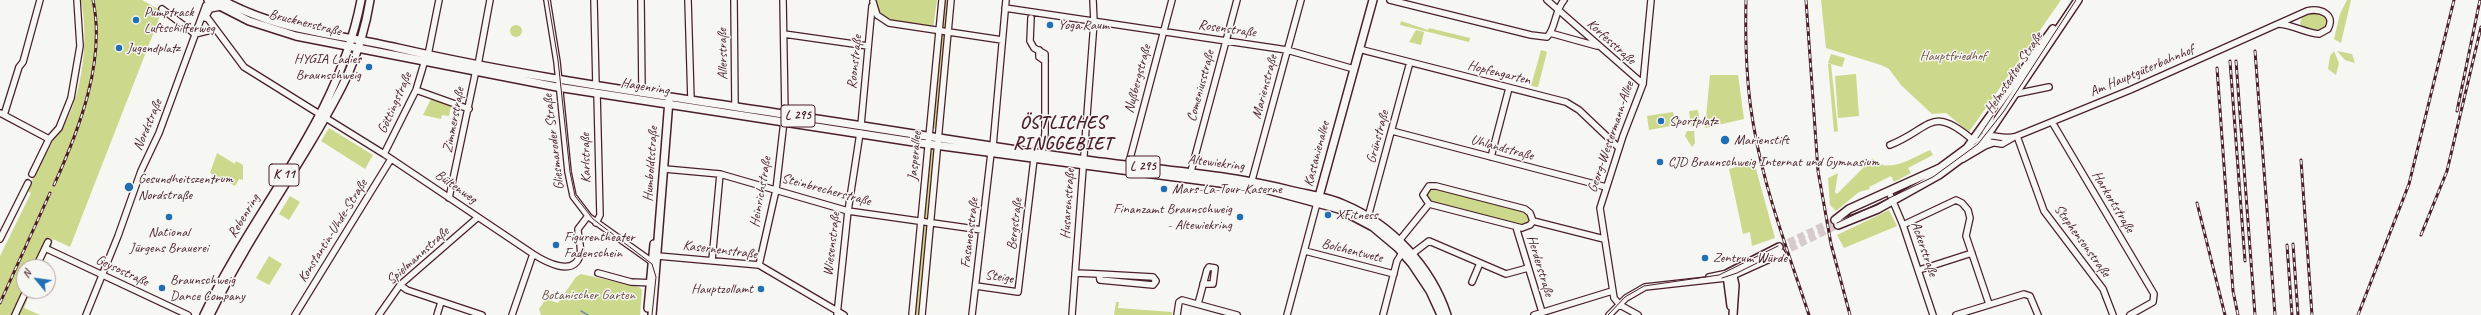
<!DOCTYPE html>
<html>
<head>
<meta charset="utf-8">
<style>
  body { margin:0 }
  #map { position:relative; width:2481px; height:315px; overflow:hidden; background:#f6f6f2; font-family:Caveat,sans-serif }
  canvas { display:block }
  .north { position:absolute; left:16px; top:259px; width:40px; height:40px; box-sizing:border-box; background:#f6f6f2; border:1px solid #b1a0a2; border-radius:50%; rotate:299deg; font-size:11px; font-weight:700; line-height:16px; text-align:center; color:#4a1f2b }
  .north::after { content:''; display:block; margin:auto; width:14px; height:18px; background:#1f6fb2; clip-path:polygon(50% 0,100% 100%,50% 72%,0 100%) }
</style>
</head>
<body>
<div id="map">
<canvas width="2481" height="315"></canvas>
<div class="north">N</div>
</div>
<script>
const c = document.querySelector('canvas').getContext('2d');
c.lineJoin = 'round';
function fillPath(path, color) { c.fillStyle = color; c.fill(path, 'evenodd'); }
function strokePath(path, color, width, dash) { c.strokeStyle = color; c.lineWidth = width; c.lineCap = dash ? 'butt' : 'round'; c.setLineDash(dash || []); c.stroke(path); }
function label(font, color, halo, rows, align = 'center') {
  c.font = font + ' Caveat,sans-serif'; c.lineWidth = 3; c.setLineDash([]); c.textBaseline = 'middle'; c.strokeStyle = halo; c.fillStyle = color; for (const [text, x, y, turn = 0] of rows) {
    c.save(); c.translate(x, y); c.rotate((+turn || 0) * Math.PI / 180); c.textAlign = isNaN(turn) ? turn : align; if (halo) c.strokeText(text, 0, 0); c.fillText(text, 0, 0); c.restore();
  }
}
fillPath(new Path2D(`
  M81 0H142L162 11 70 247 53 239 51 251 46 255 41 267H24V291H31L24 308 40 315H0V256L31 193 27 191C35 175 42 159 51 144 54 139 59 134 62 129 83 94 89 39 81 0Z
  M876 0H937L933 28C913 25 877 27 876 0Z
  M944 0H949L947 29H941Z
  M1821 0H2061L1969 132 1946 113 1932 114 1901 85 1889 69 1881 65 1826 48Z
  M2347 0H2351L2341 43 2334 39 2340 14Z
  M2316 12 2326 16 2328 21 2326 28 2319 32 2302 28 2300 23 2302 17Z
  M1401 21 1428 30 1429 28 1470 38 1469 42 1400 25Z
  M510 31a6 6 0 1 1 12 0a6 6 0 1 1-12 0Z
  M1416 30 1424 32 1421 45 1409 42Z
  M941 35 946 36 937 129 932 128Z
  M1541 50 1547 52 1538 87 1531 86Z
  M2334 51 2339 63 2336 75 2328 69 2330 56Z
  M2337 51 2352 54 2355 63 2345 60Z
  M1831 54 1845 58 1842 67 1831 64 1838 131 1834 132 1828 64H1831L1828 63Z
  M1856 74 1859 116 1838 118 1835 76Z
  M1710 75H1738L1744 119 1705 128Z
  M431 99 451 106 449 116 442 115 441 119 423 115Z
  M1698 110 1700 126 1691 127 1689 111Z
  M1673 112 1676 125 1649 130 1647 116Z
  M329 128 373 155 365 169 321 141Z
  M1687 131H1694L1695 143 1692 147 1685 136Z
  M931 149 935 150 928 220 924 219Z
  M1930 150 1933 155 1908 168 1911 173 1894 182 1891 176 1869 187 1870 189 1859 192 1836 211 1830 205 1828 178 1838 173 1835 192 1837 194 1873 158C1886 176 1914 157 1930 150Z
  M217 153 235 164 236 161 243 165V180L239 179 235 186 210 173Z
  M1754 162 1775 238 1752 246 1750 232 1743 234 1729 169Z
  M1429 186 1525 209 1533 218 1527 227 1429 204 1424 192Z
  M290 196 300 202 289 220 279 214Z
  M1889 210 1897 226 1844 248 1837 235Z
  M926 224 928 227 920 315H914L923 226Z
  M269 256 282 264 269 285 256 278Z
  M581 274 639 287 642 290 640 315H541L539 309 546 299 558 303 576 277Z
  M1116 302H1119L1118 308 1172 312V315H1114Z`), '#ccd88c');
strokePath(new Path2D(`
  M581 311 588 315`), '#758ca3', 1.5);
strokePath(new Path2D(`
  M1779 247 1835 220
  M1781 253 1838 225`), '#d4cbca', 7, [7, 3.5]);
const minor = new Path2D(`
  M547 0 557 62 568 172 573 196 589 217 655 264
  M594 0 596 86
  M641 0 642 93
  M688 0 691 100
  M734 0 735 107
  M783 0 785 114
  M1390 0 1531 35 1547 37C1556 28 1554 12 1564 0
  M1547 0 1643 84
  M873 2 877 15 889 23 1002 40
  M1005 8 1287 50 1354 69
  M162 9 195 34
  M206 16 244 67 321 115
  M205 18 210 9 220 7
  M1031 18 1030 41 1034 48 1045 54V133L1042 153
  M1550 33 1597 46
  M195 34 215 29
  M784 34 868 46
  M1359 49 1566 102 1579 110 1619 148
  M1039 50V57L1045 61
  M428 55 439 0
  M478 65 490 0
  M416 90 469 109
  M2015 94 2049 87
  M0 113 49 139
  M4 115 19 67 23 62 40 0
  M326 118 384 154 533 254C544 261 574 278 580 255 582 247 578 238 578 229L588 216
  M1991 118 1985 133 1989 142 2002 144 2014 137
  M2052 122 2154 294 2153 302 2130 315
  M861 125 872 6
  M1392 131 1606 187
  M2017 136 2044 211 2103 289 2113 315
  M1974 141C1992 129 2000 142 2017 136L2130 90 2307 11C2320 8 2336 14 2328 29L2319 34C2305 33 2294 25 2279 24
  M1890 145C1931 129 1931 103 1974 141
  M993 146 1006 0
  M384 154 416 90 425 60
  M1491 157 1509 88
  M1963 159 1985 146 1993 143
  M1128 166 1172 0
  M665 169 720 174 848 211 982 230
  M32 174 49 139 59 128 71 98 80 46 77 0
  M1190 175 1237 0
  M1252 180 1301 0
  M1429 186H1436L1525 209 1530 213 1533 221 1530 225 1522 228 1429 204 1423 195Z
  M1889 192 1903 225 1933 315
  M449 198 476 70
  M1368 217 1410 62
  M1533 221 1604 239
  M596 223 600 215 597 93
  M1903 225 1956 200 1962 203 1968 210 1970 218 1966 236 1989 304
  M1516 227 1542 312
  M0 239 28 183
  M1399 241 1429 204
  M45 248 188 315
  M1305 251 1394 274
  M1412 254 1429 241 1506 274 1528 268
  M658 256 759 265 844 315
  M712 260 720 174
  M759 265 776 190 784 121
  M36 267 48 242
  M1919 270 1972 253
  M598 273 631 282 654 283
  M1075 273 1099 274
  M1099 274 1153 277 1156 281 1153 285 1100 280Z
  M1709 277 1728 273
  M1472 282 1480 263
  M400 285 407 290 482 315
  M976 286 1018 292 1034 159
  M1198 304 1207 270 1209 267 1215 268 1213 284H1203
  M15 315 26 291
  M86 315 118 236 141 171 159 133 206 5 219 0
  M295 315 391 159
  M379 315 400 285 477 218
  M437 315 441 302
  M512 315 533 254
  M837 315 848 211 860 133
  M912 315 942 0
  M922 315 951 0
  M972 315 991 153
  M1072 315 1094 22 1093 0
  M1177 315 1179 302 1182 300 1237 315
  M1287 315 1317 203
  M1383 315 1397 261 1402 253
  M1534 315 1612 291
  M1609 315 1626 298 1645 287 1726 278
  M1638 315 1620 305 1614 298 1600 208 1623 136 1643 84 1651 0
  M1956 315 2024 294 2030 296 2038 315`);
const major = new Path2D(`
  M208 0 249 21 296 36 557 87 920 143 1265 189 1339 209 1373 227 1398 248 1412 264 1430 291 1441 315
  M222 0C281 32 335 33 398 48 525 77 654 94 783 114 887 129 990 147 1093 161 1160 170 1227 174 1293 191 1310 195 1327 197 1343 204 1391 224 1431 266 1447 315
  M1318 200 1373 0
  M1835 220 1849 209 1940 168 1967 148 2053 29
  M1838 225 1878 209 1939 175 1982 143 2078 0
  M1728 273 1779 247
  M1730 274 1733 276 1735 285 1733 315
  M1727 275 1731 306
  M1726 278 1781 253
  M648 308 654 244
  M204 315C255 207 338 121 361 0
  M210 315C239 255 277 199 311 142 340 93 361 57 370 0
  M652 315 669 100`);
strokePath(minor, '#4a1f2b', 8);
strokePath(major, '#4a1f2b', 10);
strokePath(minor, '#f6f6f2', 5.5);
strokePath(major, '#f6f6f2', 7);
strokePath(new Path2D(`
  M548 0 558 60 570 172 575 196 593 219 652 264 656 277 652 315
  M1978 138 1998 108
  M1837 223 1933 177 1978 144 2004 111 2076 0
  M1722 278 1737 273 1771 256
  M1608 315 1625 297 1644 286 1719 275 1778 246`), '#4a1f2b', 1);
const rail = new Path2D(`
  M1746 0C1745 43 1746 85 1754 128 1765 192 1789 254 1809 315
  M1806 0 1818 171 1831 244 1850 315
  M2255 51 2275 315
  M2230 61 2245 261
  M2236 61 2255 315
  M2217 68 2233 291 2238 315
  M2457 111 2480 0
  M2301 160 2312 315
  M54 185C79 130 106 61 93 0
  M2197 203 2225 315
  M2421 235 2447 171 2481 27
  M2293 244 2298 315
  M2287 245 2292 315
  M0 303 50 193
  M2358 315 2409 184 2454 0`);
strokePath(rail, '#4a1f2b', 3);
strokePath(rail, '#f6f6f2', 1.5, [4.5]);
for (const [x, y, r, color] of [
  [136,20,4,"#1f6fb2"],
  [1050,25,4,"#1f6fb2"],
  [119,48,4,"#1f6fb2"],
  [369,67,4,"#1f6fb2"],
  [1661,121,4,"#1f6fb2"],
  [1725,140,5,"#1f6fb2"],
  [1660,162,4,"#1f6fb2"],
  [129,187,5,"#1f6fb2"],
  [1164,189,4,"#1f6fb2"],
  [1328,215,4,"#1f6fb2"],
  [169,217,4,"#1f6fb2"],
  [1240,217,4,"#1f6fb2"],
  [556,245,4,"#1f6fb2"],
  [1705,258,4,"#1f6fb2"],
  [162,288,4,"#1f6fb2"],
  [761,289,4,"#1f6fb2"]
]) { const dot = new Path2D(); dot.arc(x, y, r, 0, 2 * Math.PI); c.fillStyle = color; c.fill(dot); strokePath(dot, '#f6f6f2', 1.5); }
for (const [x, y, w] of [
  [798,116,34],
  [1143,167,34],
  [284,175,30]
]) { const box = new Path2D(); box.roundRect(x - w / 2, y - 11, w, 22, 3); c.fillStyle = '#f6f6f2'; c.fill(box); strokePath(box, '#4a1f2b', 1); }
label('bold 13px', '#4a1f2b', null, [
  ["L 295",798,116],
  ["L 295",1143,167],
  ["K 11",284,175]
]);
label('14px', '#4a1f2b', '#f6f6f2', [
  ["Pumptrack",144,12],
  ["Luftschifferweg",144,28],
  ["Yoga.Raum",1058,25],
  ["Jugendplatz",127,48],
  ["HYGIA Ladies",361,59,"right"],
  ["Braunschweig",361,75,"right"],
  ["Sportplatz",1669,121],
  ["Marienstift",1734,140],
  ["CJD Braunschweig Internat und Gymnasium",1668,162],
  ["Gesundheitszentrum",138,179],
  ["Nordstraße",138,195],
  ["Mars-La-Tour-Kaserne",1172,189],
  ["Finanzamt Braunschweig",1232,209,"right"],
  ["- Altewiekring",1232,225,"right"],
  ["XFitness",1336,215],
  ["National",169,232,"center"],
  ["Jürgens Brauerei",169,248,"center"],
  ["Figurentheater",564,237],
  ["Fadenschein",564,253],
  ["Zentrum Würde",1713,258],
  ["Braunschweig",170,280],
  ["Dance Company",170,296],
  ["Hauptzollamt",753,289,"right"]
], 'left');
label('14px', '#4a1f2b', '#f6f6f2', [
  ["Brucknerstraße",305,23,14],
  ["Rosenstraße",1227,29,8],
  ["Korfesstraße",1611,42,42],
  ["Allerstraße",723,54,-91],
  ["Roonstraße",855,62,-84],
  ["Am Hauptgüterbahnhof",2142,71,-23],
  ["Hopfengarten",1499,73,14],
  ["Helmstedter Straße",2014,73,-57],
  ["Nußbergstraße",1138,79,-75],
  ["Comeniusstraße",1201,86,-75],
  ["Hagenring",645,87,9],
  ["Marienstraße",1265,87,-75],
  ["Göttingstraße",395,103,-66],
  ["Zimmerstraße",454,120,-79],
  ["Nordstraße",148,125,-67],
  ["Grünstraße",1378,137,-75],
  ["Georg-Westermann-Allee",1611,137,-71],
  ["Gliesmaroder Straße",554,142,-97],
  ["Uhlandstraße",1502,148,15],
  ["Kastanienallee",1317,154,-75],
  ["Jasperallee",915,156,-85],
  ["Karlstraße",586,158,-91],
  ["Altewiekring",1216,163,7],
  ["Humboldtstraße",651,164,-86],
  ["Bültenweg",456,187,35],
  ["Steinbrecherstraße",826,190,15],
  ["Heinrichstraße",761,192,-80],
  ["Harkortstraße",2113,202,59],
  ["Husarenstraße",1068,204,-86],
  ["Rebenring",244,216,-59],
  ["Bergstraße",1015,224,-83],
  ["Konstantin-Uhde-Straße",333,231,-58],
  ["Fasanenstraße",970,233,-83],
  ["Stephensonstraße",2082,241,54],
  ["Wiesenstraße",832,244,-83],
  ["Ackerstraße",1924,249,71],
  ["Kasernenstraße",720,250,7],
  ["Bolchentwete",1352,251,14],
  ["Spielmannstraße",418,256,-42],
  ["Herderstraße",1540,266,73],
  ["Geysostraße",122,271,25],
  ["Steige",999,277,9]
]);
label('14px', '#6a4d43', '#f6f6f2', [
  ["Hauptfriedhof",1953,56],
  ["Botanischer Garten",588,295]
]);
c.letterSpacing = '1px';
label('bold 18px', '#4a1f2b', '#f6f6f2', [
  ["ÖSTLICHES",1063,123],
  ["RINGGEBIET",1063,144]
]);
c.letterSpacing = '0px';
</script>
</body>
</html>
